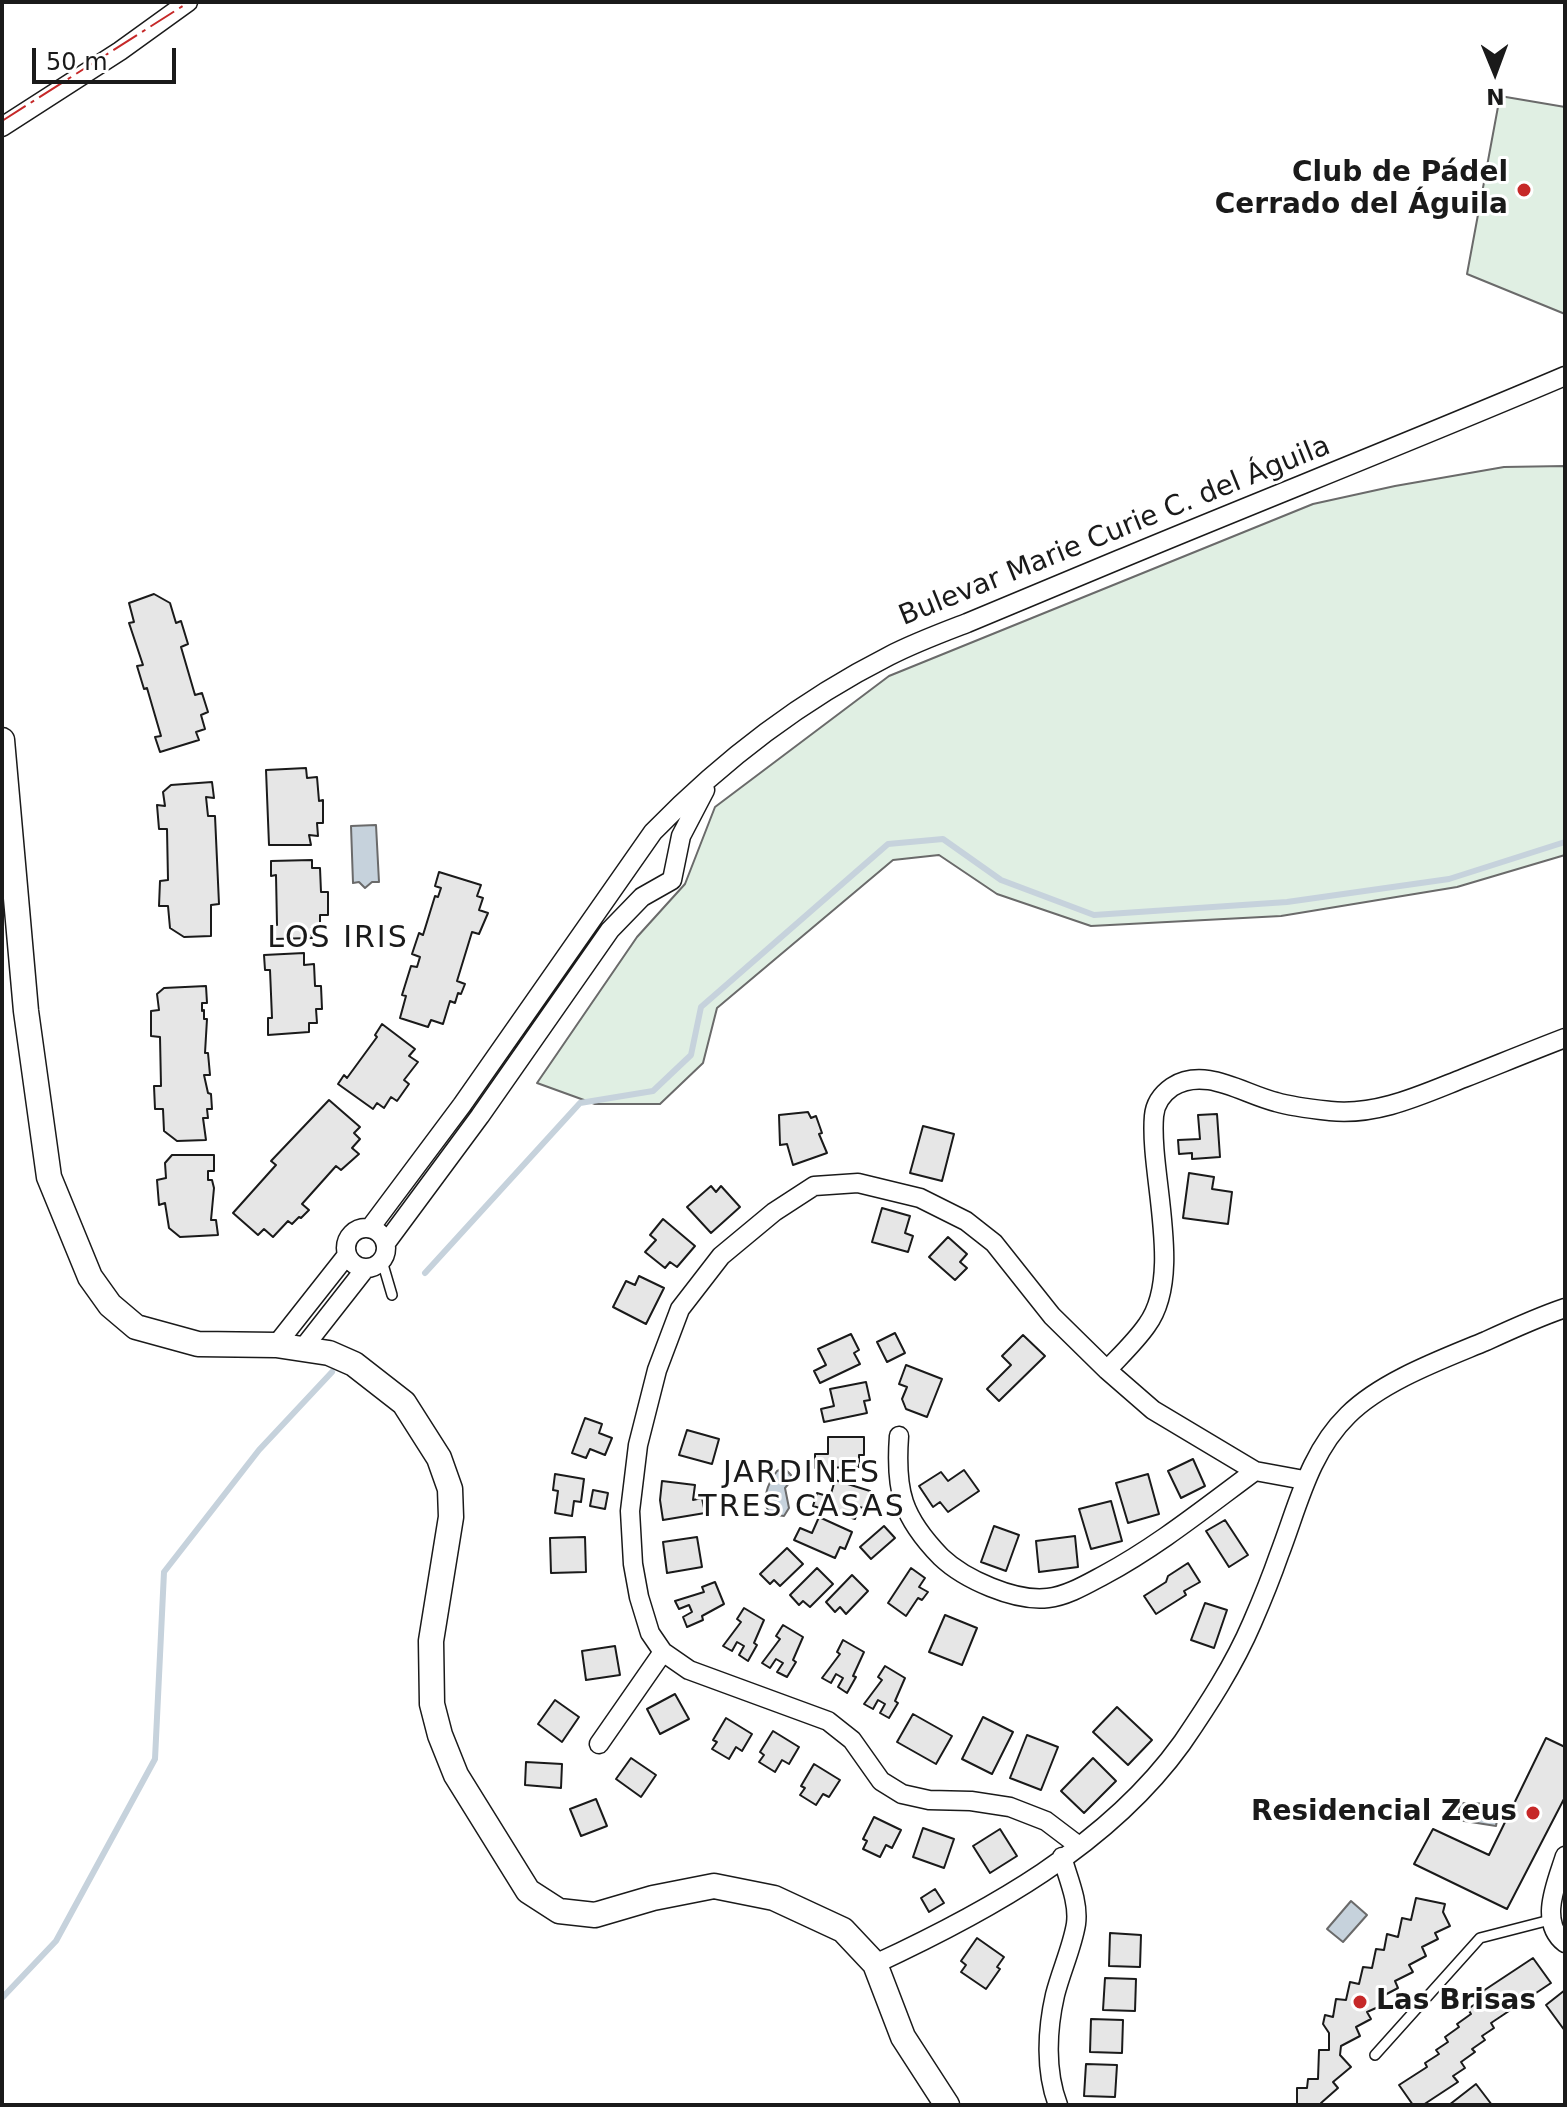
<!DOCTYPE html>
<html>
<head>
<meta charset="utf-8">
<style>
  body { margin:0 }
  #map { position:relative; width:1567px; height:2107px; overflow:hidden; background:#fff; font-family:"DejaVu Sans",sans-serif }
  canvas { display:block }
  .frame { position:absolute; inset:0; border:4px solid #1a1a1a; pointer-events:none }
  .north { position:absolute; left:1455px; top:32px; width:80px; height:80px; -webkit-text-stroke:6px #fff; paint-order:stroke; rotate:179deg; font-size:22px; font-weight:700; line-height:32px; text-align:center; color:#1a1a1a }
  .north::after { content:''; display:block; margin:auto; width:28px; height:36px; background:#1a1a1a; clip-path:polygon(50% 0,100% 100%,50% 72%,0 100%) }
  .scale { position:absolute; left:32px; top:48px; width:144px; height:36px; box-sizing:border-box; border:4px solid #1a1a1a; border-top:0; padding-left:10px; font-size:24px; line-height:28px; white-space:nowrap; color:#1a1a1a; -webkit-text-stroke:6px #fff; paint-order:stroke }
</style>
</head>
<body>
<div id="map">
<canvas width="1567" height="2107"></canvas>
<div class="frame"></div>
<div class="north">N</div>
<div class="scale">50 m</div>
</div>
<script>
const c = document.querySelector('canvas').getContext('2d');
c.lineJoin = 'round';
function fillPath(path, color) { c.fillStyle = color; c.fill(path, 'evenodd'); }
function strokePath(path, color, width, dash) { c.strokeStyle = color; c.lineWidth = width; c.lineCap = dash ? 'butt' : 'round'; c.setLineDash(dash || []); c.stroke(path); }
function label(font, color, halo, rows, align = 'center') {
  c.font = font + ' "DejaVu Sans",sans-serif'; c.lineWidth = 6; c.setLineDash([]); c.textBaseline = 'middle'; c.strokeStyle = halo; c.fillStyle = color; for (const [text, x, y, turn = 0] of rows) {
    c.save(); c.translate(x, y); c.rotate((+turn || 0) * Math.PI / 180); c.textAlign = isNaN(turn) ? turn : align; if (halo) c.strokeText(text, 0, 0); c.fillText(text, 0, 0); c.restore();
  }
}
const green = new Path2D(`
  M1500 96 1565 107V314L1467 274Z
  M1565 466V855L1457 887 1281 916 1091 926 997 894 939 855 893 860 717 1008 703 1063 660 1104H595L537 1083 637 937 685 884 715 807 889 676 1313 504 1395 486 1504 467Z`);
fillPath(green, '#e0efe3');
strokePath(green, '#6a6a6a', 2);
const water = new Path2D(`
  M376 825 379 882H372L365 888 359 882 353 883 351 826Z
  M784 1468 791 1475 790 1482 785 1488 789 1508 784 1516 769 1514C762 1497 767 1485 777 1471Z
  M1460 1803 1500 1804 1496 1826 1458 1820Z
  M1351 1901 1367 1915 1343 1942 1327 1929Z`);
fillPath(water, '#c6d2dc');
strokePath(water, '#6a6a6a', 2);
strokePath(new Path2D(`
  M425 1273 580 1103 653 1091 691 1055 701 1007 888 844 943 839 1001 880 1094 915 1287 902 1449 879 1565 842
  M2 1998 56 1941 155 1759 164 1572 259 1450 332 1372`), '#c6d2dc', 6);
const building = new Path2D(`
  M154 594 170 603 176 623 181 621 188 644 181 647 195 695 202 693 208 712 201 715 205 729 196 732 199 740 160 752 155 737 161 736 147 688 144 689 137 666 143 665 129 623 134 622 129 603Z
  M306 768 307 778 317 777 319 801 323 800V823H317L318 836 309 835 311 845H269L266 770Z
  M212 782 214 798 206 797 208 816H215L219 904 211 905V936L184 937 170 928 168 906H159L160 881 168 880 167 829H159L157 805 165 806 163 792 171 785Z
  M312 860V868H320L321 892H328V915H320V928H311L312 938 274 939 273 925H277L276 875 271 876V861Z
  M439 872 481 885 477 896 483 898 479 910 488 913 479 934 472 932 457 981 465 984 461 994 458 993 455 1003 450 1001 443 1024 431 1020 428 1027 400 1018 406 996 402 995 411 966 417 967 420 957 412 954 419 933 423 935 435 896 438 897 441 888 435 886Z
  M304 953V965L314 964 315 986H321L322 1009H316L317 1023H309V1032L268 1035V1018H272L270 970H265L264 955Z
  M206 986 207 1003H202V1011L204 1010V1019H207L205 1053H208L210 1075H204L208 1093 211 1094 212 1109H207L208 1118H203L206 1140 177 1141 164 1131 163 1109H155L154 1086H161L160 1037 151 1036V1011L159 1010 157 994 164 988Z
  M382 1024 415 1049 409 1056 418 1062 404 1080 409 1084 397 1101 391 1097 384 1108 377 1103 373 1109 338 1084 344 1075 347 1078 377 1037 375 1035Z
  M329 1100 360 1127 354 1133 360 1139 352 1148 359 1154 341 1170 336 1166 302 1204 309 1210 301 1218 299 1217 292 1224 288 1221 273 1237 264 1229 258 1235 233 1213 276 1165 271 1161Z
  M808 1112 811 1118 816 1116 822 1133 819 1134 827 1153 793 1165 787 1144 780 1145 779 1115Z
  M1217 1114 1220 1157 1192 1159V1153L1179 1154 1178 1140 1200 1139 1198 1115Z
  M923 1126 954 1134 942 1181 910 1173Z
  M172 1155H214V1171H208V1180H212L214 1188 211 1220H216L218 1235 180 1237 169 1228 165 1203 159 1205 157 1180 166 1178 165 1163Z
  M1189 1173 1214 1177 1212 1189 1232 1192 1228 1224 1183 1218Z
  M711 1186 716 1192 721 1186 740 1207 711 1233 687 1207Z
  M882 1208 910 1216 905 1233 913 1236 908 1252 872 1242Z
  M663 1219 695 1246 677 1267 670 1262 665 1268 645 1252 656 1240 650 1235Z
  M948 1237 967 1254 960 1262 967 1268 955 1280 929 1257Z
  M639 1276 664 1288 646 1324 613 1307 626 1281 635 1285Z
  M895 1333 905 1353 887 1362 877 1342Z
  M851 1334 859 1350 854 1353 860 1364 820 1383 814 1371 826 1365 818 1349Z
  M1023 1335 1045 1356 999 1401 987 1389 1011 1365 1002 1356Z
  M906 1365 942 1379 927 1417 906 1409 902 1399 907 1387 899 1384Z
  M866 1382 870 1400 864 1401 867 1413 824 1422 821 1409 834 1406 830 1389Z
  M585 1418 602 1424 599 1433 612 1438 605 1455 590 1449 586 1458 572 1453Z
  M687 1430 719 1439 712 1464 679 1455Z
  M828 1437H864V1455H859V1467L815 1468V1454H828Z
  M1193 1459 1205 1486 1181 1498 1168 1471Z
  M964 1470 979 1491 948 1512 940 1502 933 1507 919 1486 941 1472 948 1481Z
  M555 1474 584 1479 581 1502 574 1501 572 1516 555 1513 558 1491 553 1490Z
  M1148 1474 1159 1514 1128 1523 1116 1483Z
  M835 1480 870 1491 864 1508 859 1507 855 1519 813 1506 817 1493 830 1497Z
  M662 1481 695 1485 693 1500 702 1498 705 1513 663 1520 660 1500Z
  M593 1490 608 1493 605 1509 590 1506Z
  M1111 1501 1122 1541 1091 1549 1079 1509Z
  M819 1517 852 1532 845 1549 840 1547 835 1558 794 1540 800 1528 812 1533Z
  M1225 1520 1248 1555 1229 1567 1206 1531Z
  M884 1526 895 1538 871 1559 860 1547Z
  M994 1526 1019 1535 1006 1571 981 1562Z
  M1075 1536 1078 1567 1039 1572 1036 1541Z
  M585 1537 586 1572 551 1573 550 1538Z
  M697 1537 702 1567 667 1573 663 1542Z
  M787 1548 803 1564 780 1586 774 1580 770 1584 760 1574Z
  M1188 1563 1200 1582 1184 1591 1186 1595 1156 1614 1144 1596 1166 1582 1168 1576Z
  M817 1568 833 1584 810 1607 803 1601 799 1605 790 1595Z
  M911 1568 925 1578 919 1587 928 1592 922 1600 918 1598 906 1616 888 1603Z
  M852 1575 868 1591 846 1614 840 1607 835 1612 826 1602Z
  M715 1582 724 1604 702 1616 703 1620 687 1627 683 1617 692 1612 689 1605 679 1609 675 1601 704 1592 702 1587Z
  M1205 1603 1227 1610 1214 1648 1191 1640Z
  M744 1608 764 1620 754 1643 757 1645 748 1661 739 1655 744 1646 737 1642 732 1651 723 1646 741 1622 737 1619Z
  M945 1615 977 1628 962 1665 929 1652Z
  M783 1625 803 1637 793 1660 796 1662 787 1677 777 1672 783 1663 776 1659 770 1668 762 1663 780 1639 776 1636Z
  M843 1640 864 1652 853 1676 856 1677 847 1693 838 1687 843 1678 836 1674 831 1683 822 1678 840 1654 837 1652Z
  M615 1646 620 1675 586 1680 582 1651Z
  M885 1666 905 1678 895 1701 898 1703 889 1718 880 1713 885 1704 878 1700 873 1709 864 1704 882 1680 878 1677Z
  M675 1694 689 1719 660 1734 647 1709Z
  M555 1700 579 1717 562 1742 538 1724Z
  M1117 1707 1152 1740 1128 1765 1093 1732Z
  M913 1714 952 1736 936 1764 897 1742Z
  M983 1717 1013 1732 992 1774 962 1759Z
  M726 1718 752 1734 742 1751 736 1747 729 1759 712 1749 717 1742 713 1740Z
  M773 1731 799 1747 789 1764 782 1760 775 1772 759 1762 764 1755 760 1752Z
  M1027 1735 1058 1747 1041 1790 1010 1778Z
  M1546 1738 1565 1747V1797L1507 1909 1414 1864 1433 1829 1489 1855Z
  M631 1758 656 1775 641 1797 616 1779Z
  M1093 1758 1116 1781 1084 1813 1061 1791Z
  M526 1762 562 1764 561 1788 525 1785Z
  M814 1764 840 1780 829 1797 823 1794 816 1805 800 1795 805 1788 801 1786Z
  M596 1799 607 1826 581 1836 570 1809Z
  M874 1817 901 1830 892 1848 886 1845 880 1857 863 1849 867 1841 863 1839Z
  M923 1828 954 1839 944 1868 913 1857Z
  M1000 1829 1017 1856 990 1873 973 1846Z
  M935 1889 944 1903 929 1912 921 1898Z
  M1416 1898 1445 1904 1443 1912 1450 1926 1435 1933 1438 1939 1422 1947 1426 1956 1409 1965 1413 1972 1395 1981 1398 1988 1381 1997 1385 2004 1367 2012 1371 2019 1356 2027 1360 2036 1341 2046 1340 2055 1351 2067 1333 2082 1338 2088 1321 2103 1323 2105H1297V2088H1307L1308 2079H1318L1319 2050H1329V2033L1323 2024 1325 2015 1333 2017 1336 1999 1346 2000 1350 1982 1359 1984 1363 1967 1372 1968 1376 1949 1384 1950 1387 1934 1398 1937 1402 1918 1411 1920Z
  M1110 1933 1141 1935 1140 1967 1109 1966Z
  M977 1938 1004 1957 997 1967 1000 1969 986 1989 961 1972 966 1965 961 1961Z
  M1533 1958 1551 1983 1491 2023 1494 2028 1482 2036 1485 2040 1472 2049 1475 2052 1461 2062 1465 2068 1453 2076 1458 2082 1423 2105H1413L1399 2085 1427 2067 1425 2063 1439 2054 1436 2050 1448 2042 1445 2037 1459 2027 1457 2024 1471 2014 1468 2009 1478 2002 1474 1997Z
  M1105 1978 1136 1979 1135 2011 1103 2010Z
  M1565 1990V2031L1546 2005Z
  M1091 2019 1123 2020 1122 2053 1090 2052Z
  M1086 2064 1117 2065 1115 2097 1084 2096Z
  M1476 2084 1492 2105H1449Z`);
fillPath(building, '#e6e6e6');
strokePath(building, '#1a1a1a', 2);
const lane = new Path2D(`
  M382 1261 392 1295
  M1375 2055 1480 1938 1550 1920`);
const street = new Path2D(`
  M2 127 120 51 188 2
  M346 1248a20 20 0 1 1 40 0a20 20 0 1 1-40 0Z
  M370 1228 462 1105 653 832C721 762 802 700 889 656 914 643 941 633 967 623 1017 602 1067 581 1118 560 1267 498 1417 439 1565 376
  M386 1243 480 1116 610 930 642 897 672 880 681 836 705 790
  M276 1345 347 1255
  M303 1348 365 1269
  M1107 1370C1120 1356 1136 1341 1147 1325 1184 1275 1149 1174 1154 1116 1155 1104 1162 1094 1172 1087 1205 1066 1243 1094 1276 1102 1293 1107 1312 1109 1330 1111 1377 1116 1421 1095 1464 1078 1497 1065 1531 1051 1565 1038
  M899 1436C895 1491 902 1517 941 1557 964 1579 1015 1602 1048 1598 1067 1596 1087 1584 1104 1575 1158 1546 1206 1507 1255 1471
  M599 1744 663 1652
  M1079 1846 1046 1821 1010 1807 971 1801 929 1800 902 1794 881 1781 852 1740 828 1721 689 1670 663 1652 650 1633 639 1597 633 1564 630 1511 638 1445 657 1370 680 1309 721 1256 774 1212 814 1186 858 1183 920 1198 966 1221 994 1243 1052 1316 1107 1370 1153 1410 1255 1471 1304 1480
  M1565 1856C1557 1882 1538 1922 1565 1943
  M875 1964C987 1912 1108 1846 1182 1743 1208 1705 1234 1665 1252 1623 1262 1600 1271 1578 1279 1555 1298 1506 1309 1453 1348 1415 1382 1381 1443 1359 1486 1341 1512 1329 1538 1317 1565 1308
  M1058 2105C1045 2071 1047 2030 1055 1995 1061 1971 1072 1948 1076 1924 1079 1902 1068 1878 1062 1857`);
const secondary = new Path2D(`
  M2 740 26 1011 49 1177 90 1277 110 1305 136 1327 198 1344 276 1345 329 1353 354 1364 404 1403 439 1458 450 1489 451 1517 431 1641 432 1704 440 1735 456 1775 528 1891 559 1911 595 1915 653 1898 714 1886 774 1898 843 1930 875 1964 903 2037 947 2105`);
strokePath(lane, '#1a1a1a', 12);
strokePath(street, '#1a1a1a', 21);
strokePath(secondary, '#1a1a1a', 27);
strokePath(lane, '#fff', 9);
strokePath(street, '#fff', 18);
strokePath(secondary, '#fff', 24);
strokePath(new Path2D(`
  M2 121 189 2`), '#c62828', 2, [28, 6, 4, 6]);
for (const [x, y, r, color] of [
  [1524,190,8,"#c62828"],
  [1533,1813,8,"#c62828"],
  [1360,2002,8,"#c62828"]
]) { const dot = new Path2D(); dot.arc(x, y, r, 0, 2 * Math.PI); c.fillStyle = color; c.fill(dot); strokePath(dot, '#fff', 3); }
label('bold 28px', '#1a1a1a', '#fff', [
  ["Club de Pádel",1508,174],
  ["Cerrado del Águila",1508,206],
  ["Residencial Zeus",1517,1813],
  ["Las Brisas",1376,2002,"left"]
], 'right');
label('28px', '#1a1a1a', '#fff', [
  ["Bulevar Marie Curie C. del Águila",1115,532,-22]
]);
c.letterSpacing = '2px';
label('30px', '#1a1a1a', '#fff', [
  ["LOS IRIS",338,939],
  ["JARDINES",802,1474],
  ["TRES CASAS",802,1508]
]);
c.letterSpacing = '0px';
</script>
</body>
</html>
